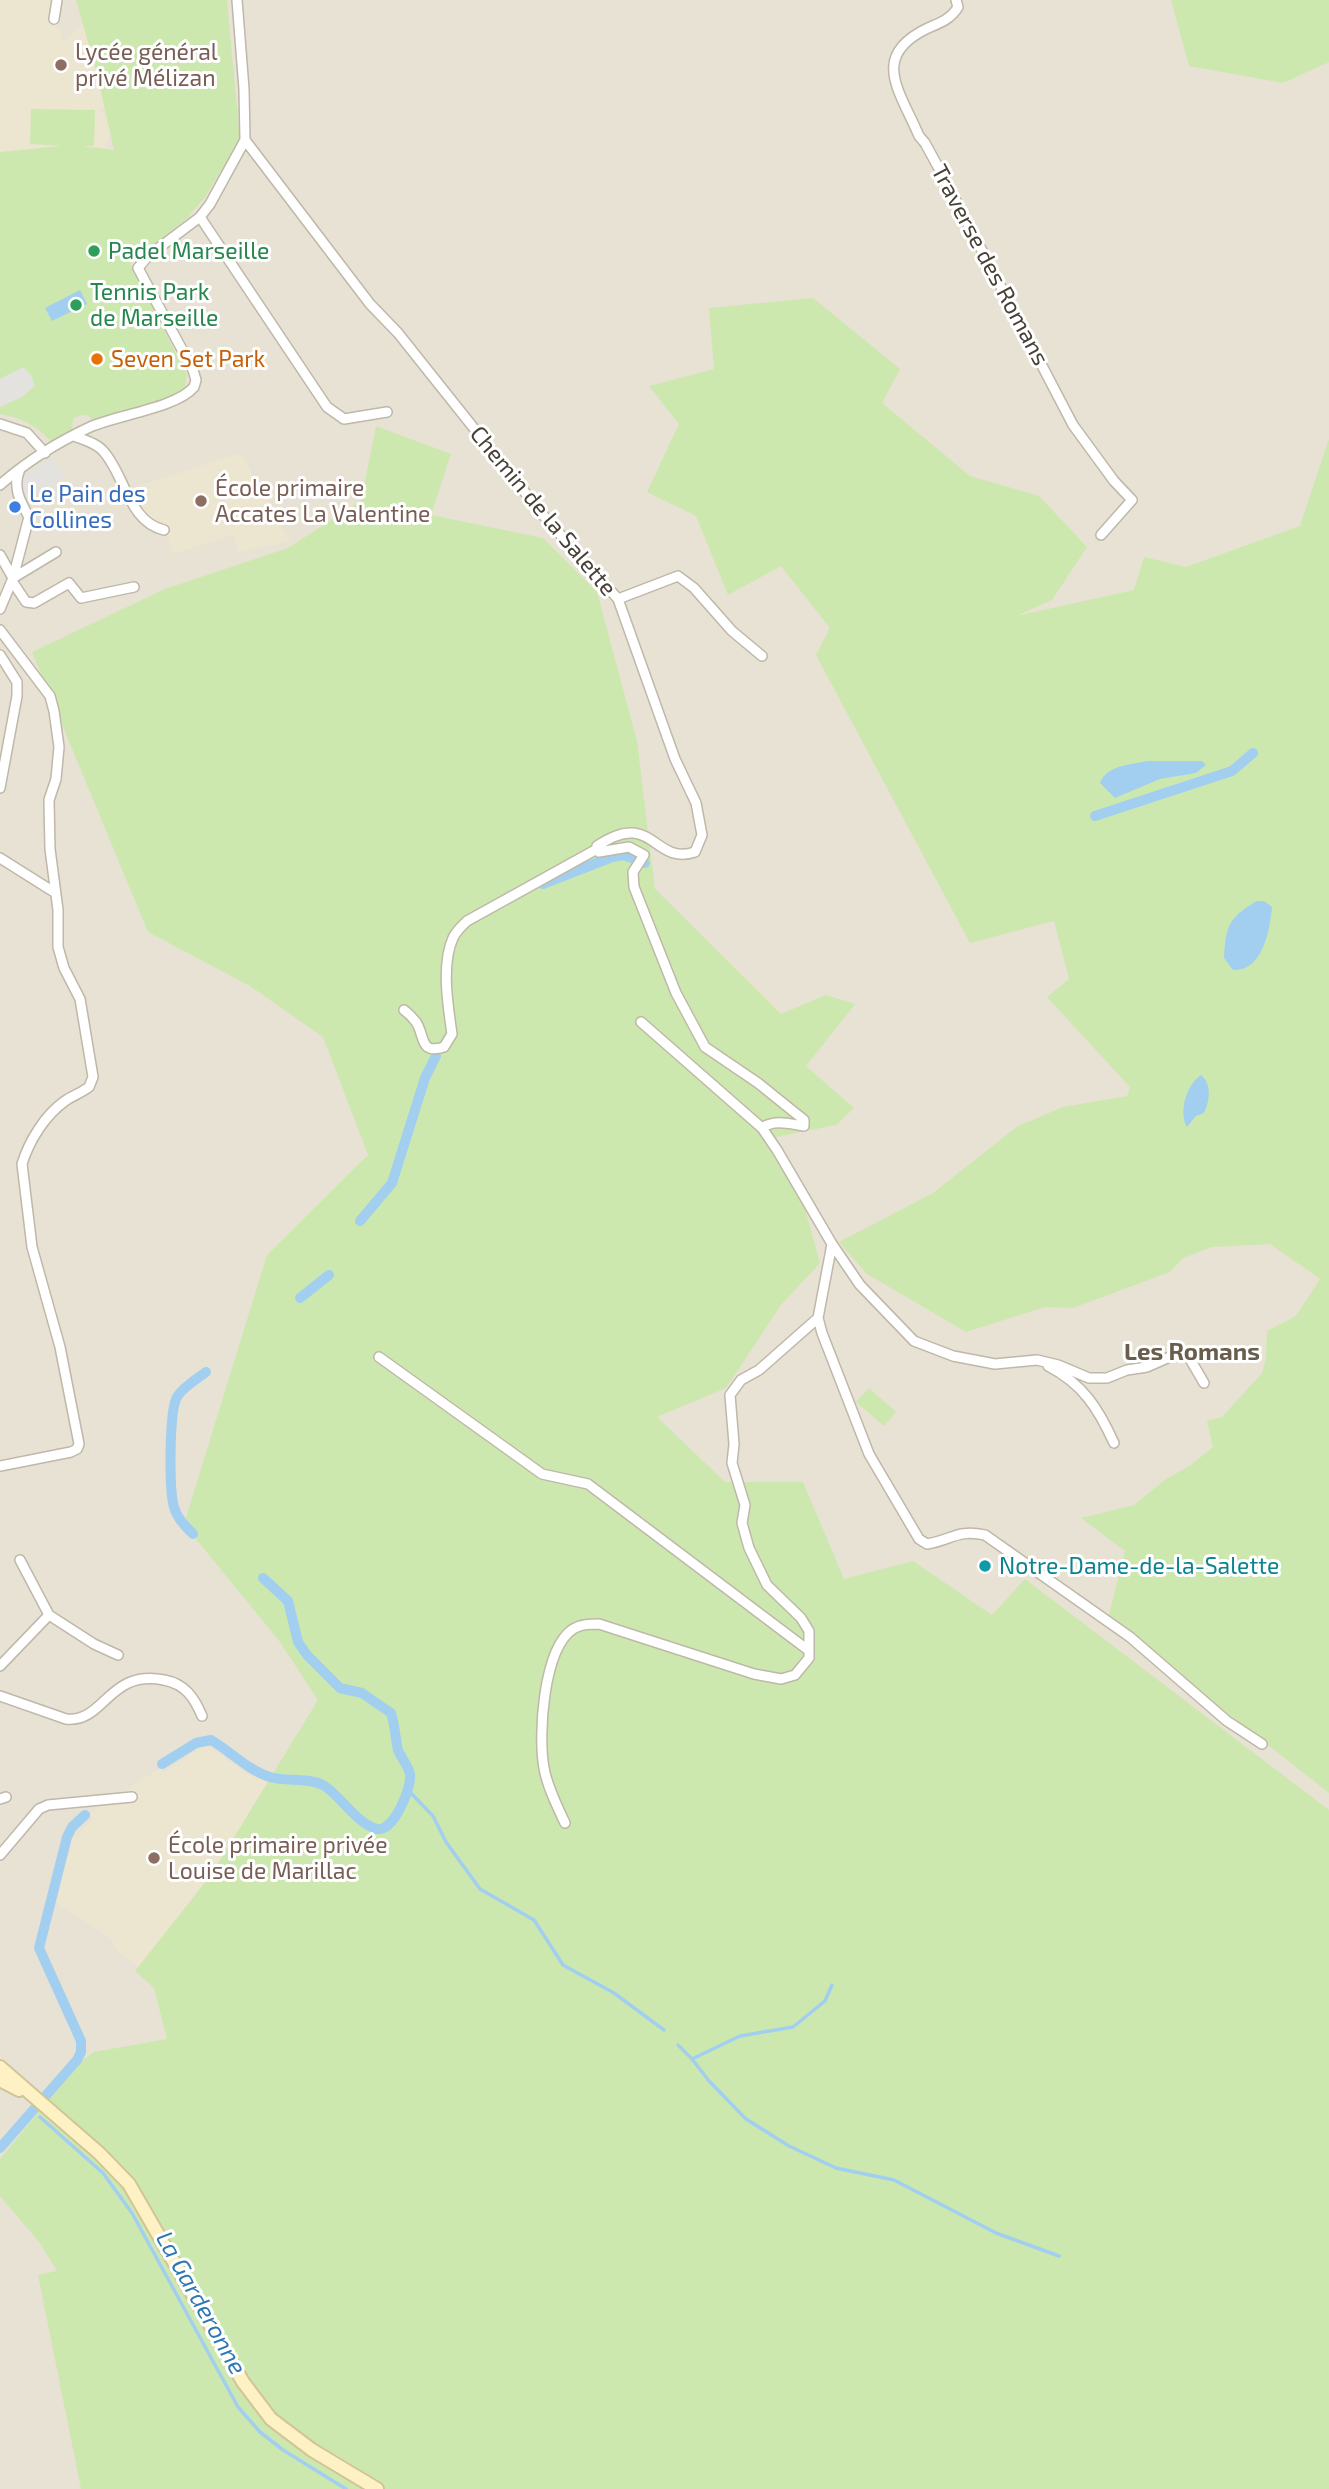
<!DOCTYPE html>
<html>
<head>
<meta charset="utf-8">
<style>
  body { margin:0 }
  canvas { display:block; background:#f3f0e6 }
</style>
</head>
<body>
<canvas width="1329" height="2489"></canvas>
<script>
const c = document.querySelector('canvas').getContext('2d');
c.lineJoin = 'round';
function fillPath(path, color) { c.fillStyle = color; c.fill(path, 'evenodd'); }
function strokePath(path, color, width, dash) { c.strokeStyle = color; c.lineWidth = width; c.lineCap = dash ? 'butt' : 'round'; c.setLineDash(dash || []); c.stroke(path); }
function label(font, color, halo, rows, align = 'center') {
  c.font = font + ' "Exo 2",sans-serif'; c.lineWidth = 6; c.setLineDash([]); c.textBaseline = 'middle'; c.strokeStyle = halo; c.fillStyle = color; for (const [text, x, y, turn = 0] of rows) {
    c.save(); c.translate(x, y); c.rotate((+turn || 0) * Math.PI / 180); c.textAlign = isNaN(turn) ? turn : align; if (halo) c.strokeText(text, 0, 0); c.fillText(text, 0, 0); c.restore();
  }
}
fillPath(new Path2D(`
  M0 0H1329V2489H0Z`), '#e7e2d4');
fillPath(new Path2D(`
  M0 0H63L56 22 64 43 90 16 137 87 100 110 112 125 106 148 65 147 0 165Z
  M241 453 290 541 238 552 233 535 173 554 164 525 155 524 141 513 129 489Z
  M204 1746 211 1748 249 1775 285 1786 152 1978 114 1948 112 1939 56 1903 69 1838 77 1837 92 1819 89 1814 160 1768 164 1772Z`), '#ece5d0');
fillPath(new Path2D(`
  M76 0H227L240 140 203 200 189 215 190 216 130 263 187 375 185 388 167 399 103 418 92 419C85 413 81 414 73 419L72 431 62 438 51 441C35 425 22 418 0 414V152L61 146 30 144 31 109 95 110 94 146H82L114 150 96 70Z
  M1171 0H1329V62L1283 83 1189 66Z
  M813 298 900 369 882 403 970 476 1039 496 1087 547 1052 600 1016 616 1134 590 1144 557 1186 567 1300 526 1329 439V1793L1108 1619 1125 1551 1081 1518 1134 1505 1166 1479 1191 1465 1213 1447 1207 1421 1222 1417 1262 1373 1266 1358 1267 1331 1296 1316 1320 1279 1270 1244 1212 1247 1183 1258 1170 1272 1073 1308 1045 1307 966 1332 867 1274 839 1242 933 1193 1018 1126 1063 1107 1127 1096 1130 1087 1047 997 1069 979 1054 921 970 943 816 655 830 628 781 566 728 595 696 516 647 492 679 424 649 386 714 369 709 308Z
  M376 426 451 454 431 515 543 538 597 592 637 741 655 889 781 1014 826 995 855 1004 806 1066 854 1108 836 1125 776 1137 802 1198 820 1263 781 1305 726 1388 657 1417 725 1482H803L844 1579 913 1561 992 1615 1025 1579 1329 1810V2489H81L38 2275 57 2271 40 2243 0 2196V2159L80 2062 94 2052 167 2039 154 1988 135 1971 211 1875 318 1700 280 1642 184 1524 267 1255 368 1155 323 1037 250 986 148 932 32 652 165 589 288 548 361 501Z
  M869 1388 896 1412 884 1426 856 1402Z`), '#cde8af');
fillPath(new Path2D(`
  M23 367 31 375 35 386 22 397 0 407V379Z
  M52 457 65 477 27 500 21 487 26 474Z`), '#e4e2de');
fillPath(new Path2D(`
  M80 290 87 304 52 321 45 308Z
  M1147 761H1202L1206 765 1196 773 1160 779 1115 798 1100 783C1107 765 1130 765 1147 761Z
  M1257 901H1264L1272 907C1270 929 1263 972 1233 970L1224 958C1226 926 1228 918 1257 901Z
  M1201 1075C1212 1084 1210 1101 1204 1113L1196 1116 1187 1127C1178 1112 1187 1084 1201 1075Z`), '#a2cff0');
strokePath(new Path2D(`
  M407 1789 433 1816 446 1842 480 1889 534 1920 563 1965 614 1993 664 2030
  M678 2045 692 2059 740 2036 793 2027 825 2001 832 1985
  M692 2059 709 2081 746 2119 789 2146 836 2168 894 2180 996 2233 1059 2256
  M40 2117 103 2173 132 2213 238 2407 260 2432 283 2450 346 2489`), '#a2cff0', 3.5);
strokePath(new Path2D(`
  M1095 816 1232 771 1253 753
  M543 884 612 857 624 855 645 863
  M360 1221 392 1183 425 1078 436 1056
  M300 1298 329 1275
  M193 1534C185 1526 177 1518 174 1507 169 1490 169 1411 177 1397 183 1387 197 1379 206 1372
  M162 1764 196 1743 211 1740C230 1751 249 1771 270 1777 287 1782 307 1777 323 1785 340 1795 358 1825 377 1829 394 1832 412 1787 410 1774 408 1765 401 1758 398 1750 395 1737 395 1725 391 1713L362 1693 340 1688 307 1655 298 1642 288 1601 263 1578
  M0 2148 77 2060 81 2052V2041L39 1948 67 1837 72 1827 85 1815`), '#a2cff0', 10);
const street = new Path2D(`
  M956 0 958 7C951 19 940 23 928 28 869 56 900 91 919 136L925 143 943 176 1073 425 1114 481 1132 500 1101 535
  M54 19 57 0
  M245 140 370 304 398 333 543 515 618 599 675 759 696 803 702 835 695 852C653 866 653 808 597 846L599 852 629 847 644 855 633 872 634 887 676 993 705 1047 758 1083 804 1120V1126C790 1124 774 1119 762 1128L777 1150 832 1244 818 1318 822 1333 869 1454 919 1539 927 1544C952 1540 957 1529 985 1535L1130 1637 1227 1721 1262 1744
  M200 217 327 407 344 419 387 412
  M0 424 27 433 45 453
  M74 436C84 440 97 443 104 452 125 476 129 522 164 530
  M0 485C26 462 58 442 90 427 117 415 176 408 194 387L196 380 193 370 138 268 148 256 200 217 210 204 245 140 244 89 237 0
  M0 555 13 578 0 609
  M13 578 29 517C20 501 12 487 20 469
  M13 578 56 552
  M12 581 26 602 34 603 69 583 81 598 134 587
  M618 599 678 576 694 588 732 631 762 656
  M0 630 50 696 54 711 59 747 56 779 49 800 50 849 58 910V947L64 968 80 999 93 1077 89 1087C81 1093 72 1096 65 1101 45 1115 29 1141 22 1164L32 1247 60 1347 79 1444 77 1449 71 1452 0 1466
  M0 655 17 682V696L0 788
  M0 858 54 892
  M404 1010C408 1013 413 1018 416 1022 425 1035 419 1055 444 1047L452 1034C448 1006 441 964 453 938 456 931 462 926 467 921L597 849
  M641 1022 762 1128
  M832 1244 860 1285 914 1341 953 1356 995 1364 1037 1360 1058 1365 1089 1378H1107L1127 1370 1147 1367 1181 1352 1190 1359 1204 1383
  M379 1357 542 1474 588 1484 808 1650
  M1048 1366C1083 1384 1098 1408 1114 1443
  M20 1560 49 1615
  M0 1666 49 1615 94 1644 118 1655
  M0 1696 66 1719C105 1723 108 1669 164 1680 185 1684 194 1697 202 1716
  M0 1799 6 1797
  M565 1823C557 1806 547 1786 544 1768 538 1736 543 1649 573 1629 581 1624 590 1624 599 1624L754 1674 781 1679 795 1675 809 1658V1631L801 1618 767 1585 749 1548 742 1523 745 1505 732 1463 734 1444 730 1395 741 1380 759 1370 818 1318
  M0 1855 39 1809 48 1805 132 1797`);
const secondary = new Path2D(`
  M0 2067 99 2153 129 2184 243 2382 271 2419 312 2450 377 2489
  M0 2080 19 2090`);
strokePath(street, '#bfb8a9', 12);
strokePath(secondary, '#d3c496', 16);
strokePath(street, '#fff', 9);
strokePath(secondary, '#fef2c5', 12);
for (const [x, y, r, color] of [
  [61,65,7,"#8d6e63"],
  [94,251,7,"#2e9e5b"],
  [76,305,7,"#2e9e5b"],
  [97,359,7,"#e8710a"],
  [201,501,7,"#8d6e63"],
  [15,507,7,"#3f7fe0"],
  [985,1566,7,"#0f9aa8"],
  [154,1858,7,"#8d6e63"]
]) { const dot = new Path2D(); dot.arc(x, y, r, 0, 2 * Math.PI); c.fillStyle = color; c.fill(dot); strokePath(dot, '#fff', 2.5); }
label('23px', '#785e54', '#fff', [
  ["Lycée général",75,52],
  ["privé Mélizan",75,78],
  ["École primaire",215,488],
  ["Accates La Valentine",215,514],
  ["École primaire privée",168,1845],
  ["Louise de Marillac",168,1871]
], 'left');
label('23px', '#27864d', '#fff', [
  ["Padel Marseille",108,251],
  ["Tennis Park",90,292],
  ["de Marseille",90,318]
], 'left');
label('23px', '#464036', '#fff', [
  ["Traverse des Romans",990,265,62],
  ["Chemin de la Salette",543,511,50]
]);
label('23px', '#c56008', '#fff', [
  ["Seven Set Park",111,359]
], 'left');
label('23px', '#366cbe', '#fff', [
  ["Le Pain des",29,494],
  ["Collines",29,520]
], 'left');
label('23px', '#0d838f', '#fff', [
  ["Notre-Dame-de-la-Salette",999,1566]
], 'left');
label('bold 24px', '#695e4d', '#fff', [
  ["Les Romans",1192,1352]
]);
label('italic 24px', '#2e78b2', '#fff', [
  ["La Garderonne",201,2303,61]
]);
</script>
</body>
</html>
